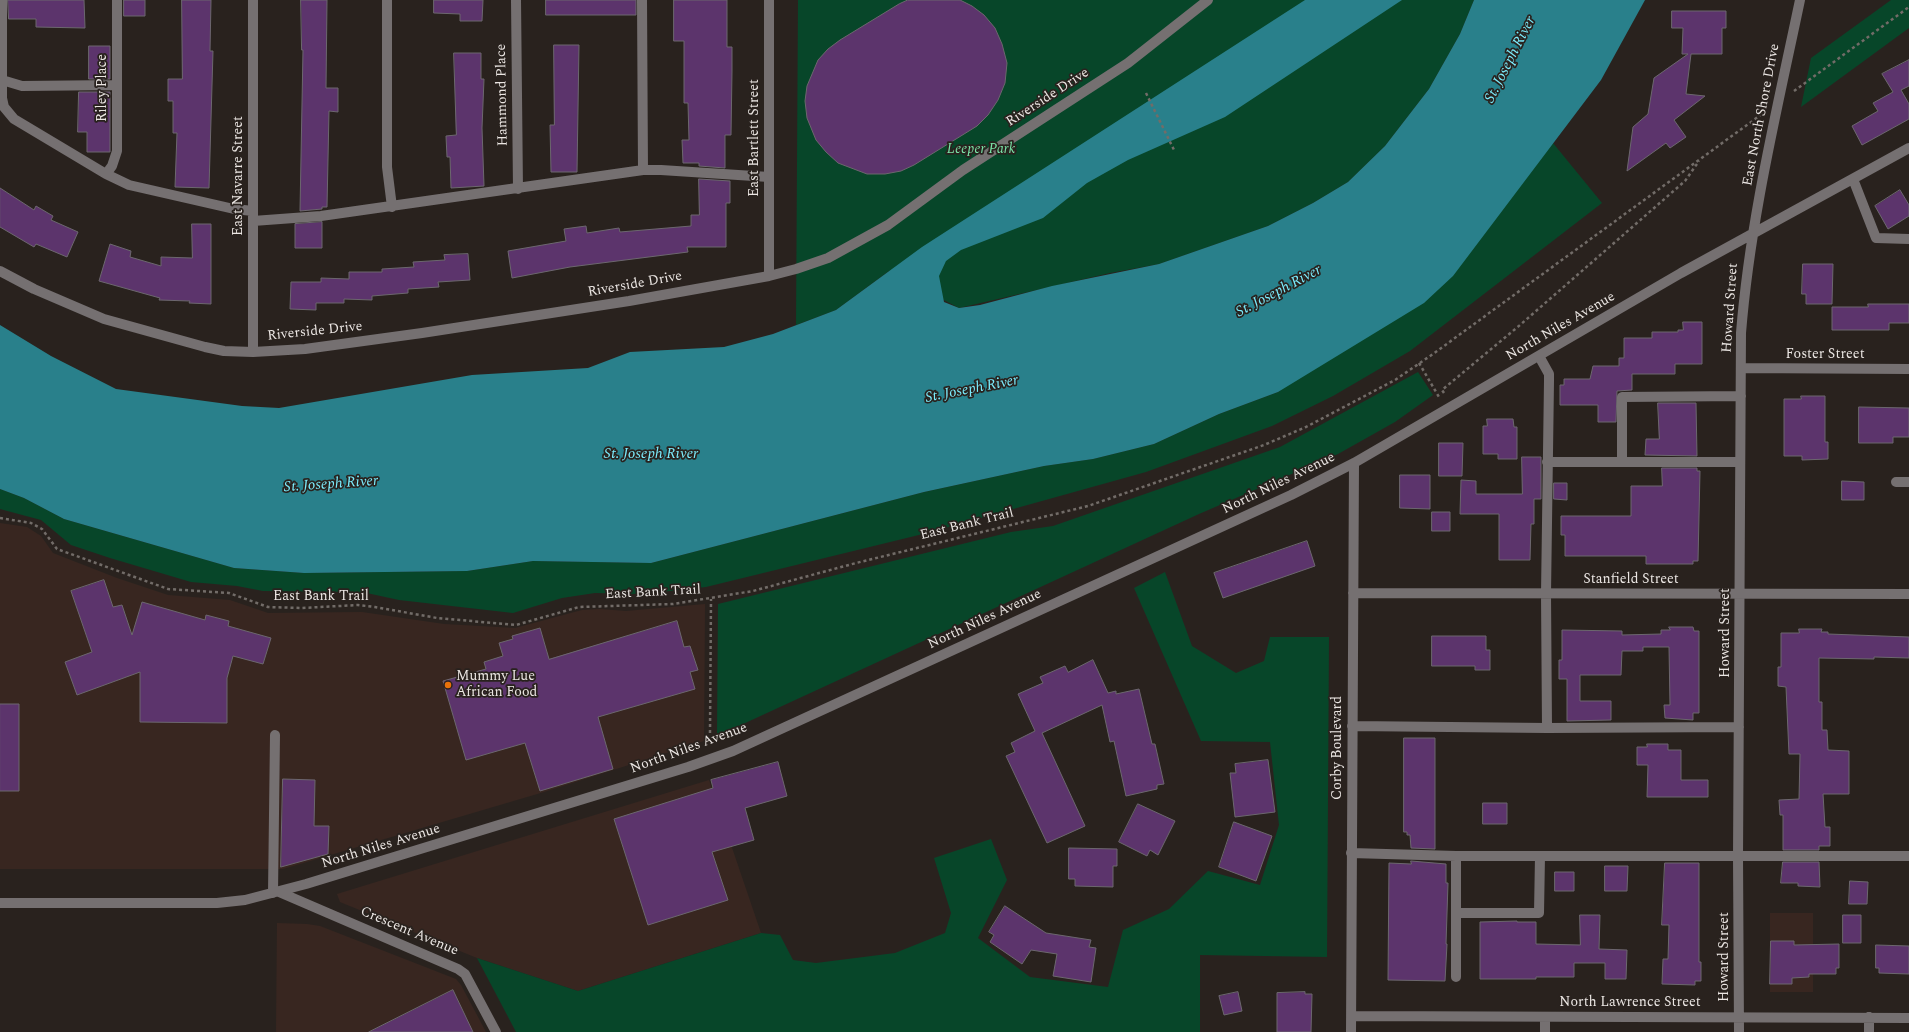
<!DOCTYPE html>
<html>
<head>
<meta charset="utf-8">
<style>
  body { margin:0 }
  canvas { display:block; background:#29221e }
</style>
</head>
<body>
<canvas width="1909" height="1032"></canvas>
<script>
const c = document.querySelector('canvas').getContext('2d');
c.lineJoin = 'round';
function fillPath(path, color) { c.fillStyle = color; c.fill(path, 'evenodd'); }
function strokePath(path, color, width, dash) { c.strokeStyle = color; c.lineWidth = width; c.lineCap = dash ? 'butt' : 'round'; c.setLineDash(dash || []); c.stroke(path); }
function label(font, color, halo, rows, align = 'center') {
  c.font = font + ' Spectral,serif'; c.lineWidth = 3.5; c.setLineDash([]); c.textBaseline = 'middle'; c.strokeStyle = halo; c.fillStyle = color; for (const [text, x, y, turn = 0] of rows) {
    c.save(); c.translate(x, y); c.rotate((+turn || 0) * Math.PI / 180); c.textAlign = isNaN(turn) ? turn : align; if (halo) c.strokeText(text, 0, 0); c.fillText(text, 0, 0); c.restore();
  }
}
fillPath(new Path2D(`
  M0 523 27 527 41 536 53 553 117 578 168 595 230 600 268 613 362 612 444 624 515 628 582 610 600 609 626 611 705 604 704 741 544 792 283 869H0Z
  M709 780 761 933 578 991 477 958 340 902 337 894Z
  M1770 913H1813V992H1770Z
  M277 923 307 924 320 926 456 979 461 985 486 1032H276Z`), '#382620');
fillPath(new Path2D(`
  M798 0H1474L1460 34 1429 89 1385 146 1348 182 1313 203 1268 226 1159 264 1110 273 959 308 889 271 836 310 796 325Z
  M1891 0H1909V28L1801 107 1811 58Z
  M1553 143 1602 203 1410 351 1333 396 1272 426 1146 472 927 533 706 587 642 594 595 593 562 598 513 613 399 600 362 592 263 591 237 586 191 582 110 558 71 545 41 520 0 509V489L24 498 64 519 234 568 304 573 467 571 533 561 651 563 924 492 1044 466 1093 459 1154 444 1219 414 1278 392 1512 196Z
  M1418 372 1433 395 1395 422 1338 454 1199 514 717 736 718 604 1011 532 1053 526 1280 447Z
  M1165 572 1192 646 1236 673 1264 661 1270 637H1329L1327 957 1200 955V1032H516L477 958 578 991 761 933 780 935 793 960 816 963 895 953 945 933 951 913 934 858 991 839 1007 880 978 938 1030 977 1108 987 1123 930 1169 909 1208 871 1260 885 1279 825 1270 742 1201 741 1134 588Z`), '#074629');
fillPath(new Path2D(`
  M1305 0H1402L1225 117 1128 160 1087 183 1043 218 961 250 946 261 939 276 944 302 959 308 980 305 1052 286 1159 264 1268 226 1313 203 1348 182 1385 146 1429 89 1460 34 1474 0H1645L1601 80 1453 276 1424 303 1278 392 1219 414 1154 444 1093 459 1044 466 924 492 651 563 533 561 467 571 304 573 234 568 64 519 24 498 0 489V325L51 356 116 389 242 406 279 408 472 375 588 368 630 352 724 347 773 334 836 310 922 247Z`), '#29808b');
const building = new Path2D(`
  M8 0H84L85 28 36 27V19H9Z
  M124 0H145V16H124Z
  M182 0H211L210 51H213L209 188 175 187 177 133H173V101H168V79H182Z
  M301 0H327L326 88H338V112L329 111 327 207H322V209L300 211 303 50H302Z
  M434 0H483L482 21H460V14L434 13Z
  M546 0H636V15H546Z
  M674 0H727V47H732V71L731 135H725V168L699 166V163H683L682 140H689L688 103H684V41H674Z
  M908 0H960L972 6 984 15 995 28 1002 44 1007 63 1005 83 998 100 988 115 977 126 914 165 901 171 885 174H867L838 163 826 152 816 140 807 118 805 101 807 86 818 60 828 49 840 40 899 4Z
  M1672 11H1726V28H1722V54H1691L1686 94 1705 96 1674 120 1686 137 1670 148 1666 143 1627 171 1633 127 1648 114 1654 78 1688 54H1682L1683 28H1672Z
  M554 45H579L577 172H551L550 125H554Z
  M89 46H110V79H89Z
  M454 53H481V79H484L482 128 484 186 451 188 450 157H447L446 136 456 135Z
  M1909 60V86L1901 90 1909 104V119L1862 145 1852 126 1878 111 1873 103 1893 92 1882 74Z
  M79 92H110V152H87V132H78Z
  M699 179 730 181V203H726V247H687L688 252 570 267 512 278 508 251 566 241 564 229 586 226 587 233 619 228 620 232 691 226V215H699Z
  M0 188 34 210 36 206 53 216 51 220 78 232 67 257 36 244 34 247 0 227Z
  M1900 190 1909 205V216L1888 229 1875 206Z
  M322 222V248H295V224Z
  M192 224H211V304L189 303 190 301 159 300 160 298 99 281 110 244 131 251 130 257 161 266V257L192 258Z
  M468 254 470 280 438 282 439 287 408 289V293L372 296V300L344 299V303H316V310L290 309 291 282H321V278L349 279V272H382V269L414 267 413 262 445 260 444 255Z
  M1803 264H1833L1832 304H1806V294H1802Z
  M1868 304H1909V323H1889V330H1832V307H1868Z
  M1683 322H1702V364H1675V374H1632V390L1617 391 1616 422H1598V405H1560V385H1564V379H1590L1593 366H1619V358H1624V338H1652V332H1678V330H1683Z
  M1801 396H1825V442H1828V459L1802 460V456H1784V399H1801Z
  M1658 403H1696L1697 456 1645 455 1646 439H1659Z
  M1859 407 1909 408V437H1893V443H1859Z
  M1487 419H1513L1514 427H1517V459H1498V454H1483V426H1487Z
  M1439 443H1463L1462 476H1439Z
  M1522 457H1541V499H1534V524H1531L1530 560H1499V514H1460L1461 480 1476 481V494H1522Z
  M1662 468H1697V471H1700L1698 561H1693V564H1646V556H1565V535H1561V516H1631V486H1662Z
  M1400 475H1430V509L1400 508Z
  M1842 481 1864 482V500H1842Z
  M1554 483H1567V500L1554 499Z
  M1432 512H1450V531H1432Z
  M1307 541 1315 566 1223 598 1214 573Z
  M104 580 113 607 122 605 132 635 142 602 205 620 206 615 229 621 228 626 271 638 263 664 233 656 227 678V723L140 722V672L77 695 65 662 92 652 71 591Z
  M677 621 684 647 690 646 698 670 690 672 695 689 598 717 613 769 540 791 525 743 466 760 443 681 486 669 484 662 503 656 499 643 513 639 512 636 540 628 549 659Z
  M1669 627H1693L1694 631H1699V713H1693V720L1665 718 1664 705H1670L1669 647H1643V651H1622L1621 675H1580V701H1611V720L1567 721V679H1559V660H1562V630L1622 631V635L1661 634V630H1670Z
  M1799 629H1822L1821 632H1828V634L1909 637V658L1874 657V659L1819 658V702H1822V730H1827L1828 750 1849 751V794H1823L1825 827H1830V846H1819V850H1783V815H1780L1779 800 1799 799 1800 754H1789L1786 687 1778 686V667H1781V633H1799Z
  M1432 636H1486V650H1490V670H1475V666H1432Z
  M1093 660 1108 693 1116 691V694L1139 689 1152 744H1155L1164 784 1157 785V789L1126 796 1114 741 1110 742 1102 705 1042 733 1085 826 1047 843 1006 756 1015 752 1011 743 1035 731 1018 694 1043 683 1040 677 1065 666 1068 672Z
  M0 704H19V791H0Z
  M1404 738H1435V849L1411 848 1410 835H1407V832H1404Z
  M1647 744H1668V750H1681V780H1708V797H1647L1648 765H1637V747H1647Z
  M1268 760 1275 812 1235 817 1230 773H1236L1235 764Z
  M778 762 787 796 745 808 754 840 712 852 728 900 648 925 614 819 713 788 711 780Z
  M283 779 315 780 314 826H329L328 854 281 867Z
  M1483 803H1507V824H1483Z
  M1138 804 1175 821 1158 855 1150 850 1147 856 1119 842Z
  M1234 822 1272 836 1256 881 1219 867Z
  M1069 848 1117 849V866H1113V887L1075 886V879H1069Z
  M1411 861 1446 864V883H1448L1446 944H1447L1445 981 1388 980 1389 863 1411 864Z
  M1783 862H1819L1820 887 1798 886V883H1781Z
  M1665 863H1699V962H1701V981H1695V985L1662 984 1663 959H1668L1669 925H1662Z
  M1605 866H1628L1627 891H1605Z
  M1555 872H1574V891H1555Z
  M1850 881 1868 882 1867 904H1849Z
  M1005 906 1046 933 1091 940 1089 947 1096 948 1091 982 1053 976 1057 954 1031 950 1022 964 990 942 994 935 989 932Z
  M1580 915H1600L1599 949 1627 950 1626 979H1605V963H1574V977H1536V979H1480V922L1517 921V922H1536V944L1580 945Z
  M1843 915H1861V943H1843Z
  M1771 941H1794V945L1839 944V968H1836V974H1809V977L1792 978V984H1770Z
  M1876 945 1909 946V974L1879 973V968H1876Z
  M453 990 473 1032H369Z
  M1238 992 1242 1011 1224 1015 1219 996Z
  M1305 992V994H1312L1311 1032H1277V993Z`);
fillPath(building, '#5c346c');
strokePath(building, '#6c676e', 1);
strokePath(new Path2D(`
  M1794 91 1909 7
  M1146 93 1175 152
  M1419 363 1439 397
  M1444 393 1442 390 1520 325 1685 181 1699 161
  M0 518 31 523 42 529 57 549 168 589 229 593 268 607 302 608 358 605 375 607 437 618 516 625 579 607 673 604 753 591 856 563 1088 506 1264 445 1306 427 1395 380 1433 354 1762 114
  M710 733 711 599`), '#726c68', 2.5, [3, 3]);
strokePath(new Path2D(`
  M2 0V98L4 107 14 119 106 174 129 185 234 209 253 211
  M387 0V167L392 207
  M516 0 518 189
  M642 0 643 170
  M2 80 22 86 117 85
  M106 174 112 166 117 151V0
  M1853 179 1876 238 1909 239
  M253 221 321 216 643 170H661L769 177
  M0 271 34 289 104 319 205 347 224 351 253 352 305 349 422 333 629 301 769 276 796 269 828 258 888 225 963 170 1128 63 1208 0
  M769 276V0
  M253 352V0
  M1539 356 1549 374V381L1546 594 1547 728
  M1741 368 1909 369
  M1622 461V397L1741 396
  M1547 462H1740
  M1896 482H1909
  M1353 593 1909 594
  M1352 726 1547 728 1739 727
  M1351 853 1456 856H1909
  M279 892 458 969 465 974 496 1032
  M273 893 275 735
  M0 903H217L245 900 306 884 688 767 733 751 1291 495 1354 463 1681 273 1909 148
  M1456 913H1539L1540 856
  M1456 977V856
  M1352 1016 1909 1018
  M1351 1032 1354 463
  M1545 1032V1017
  M1739 1032 1738 856 1741 333C1750 220 1777 110 1800 0
  M1869 1032V1017`), '#757071', 10);
for (const [x, y, r, color] of [
  [448,685,4,"#e8710a"]
]) { const dot = new Path2D(); dot.arc(x, y, r, 0, 2 * Math.PI); c.fillStyle = color; c.fill(dot); strokePath(dot, '#29221e', 1.5); }
label('14px', '#ebe6e3', '#29221e', [
  ["Riley Place",103,88,-90],
  ["Hammond Place",503,95,-91],
  ["Riverside Drive",1048,98,-33],
  ["East North Shore Drive",1762,115,-79],
  ["East Bartlett Street",755,138,-90],
  ["East Navarre Street",239,176,-90],
  ["Riverside Drive",635,285,-10],
  ["Howard Street",1731,308,-86],
  ["North Niles Avenue",1561,327,-30],
  ["Riverside Drive",315,332,-6],
  ["Foster Street",1825,355],
  ["North Niles Avenue",1279,484,-26],
  ["East Bank Trail",967,525,-14],
  ["Stanfield Street",1631,580],
  ["East Bank Trail",653,593,-3],
  ["East Bank Trail",321,597],
  ["North Niles Avenue",985,620,-25],
  ["Howard Street",1726,633,-90],
  ["Corby Boulevard",1338,748,-90],
  ["North Niles Avenue",689,749,-20],
  ["North Niles Avenue",381,847,-17],
  ["Crescent Avenue",409,932,23],
  ["Howard Street",1725,957,-90],
  ["North Lawrence Street",1630,1003]
]);
label('italic 14px', '#7be5a8', '#29221e', [
  ["Leeper Park",981,150]
]);
label('14px', '#ebe6e3', '#29221e', [
  ["Mummy Lue",456,677],
  ["African Food",456,693]
], 'left');
label('italic 15px', '#7cedfd', '#29221e', [
  ["St. Joseph River",1511,60,-63],
  ["St. Joseph River",1279,292,-28],
  ["St. Joseph River",972,390,-11],
  ["St. Joseph River",651,455],
  ["St. Joseph River",331,485,-4]
]);
</script>
</body>
</html>
